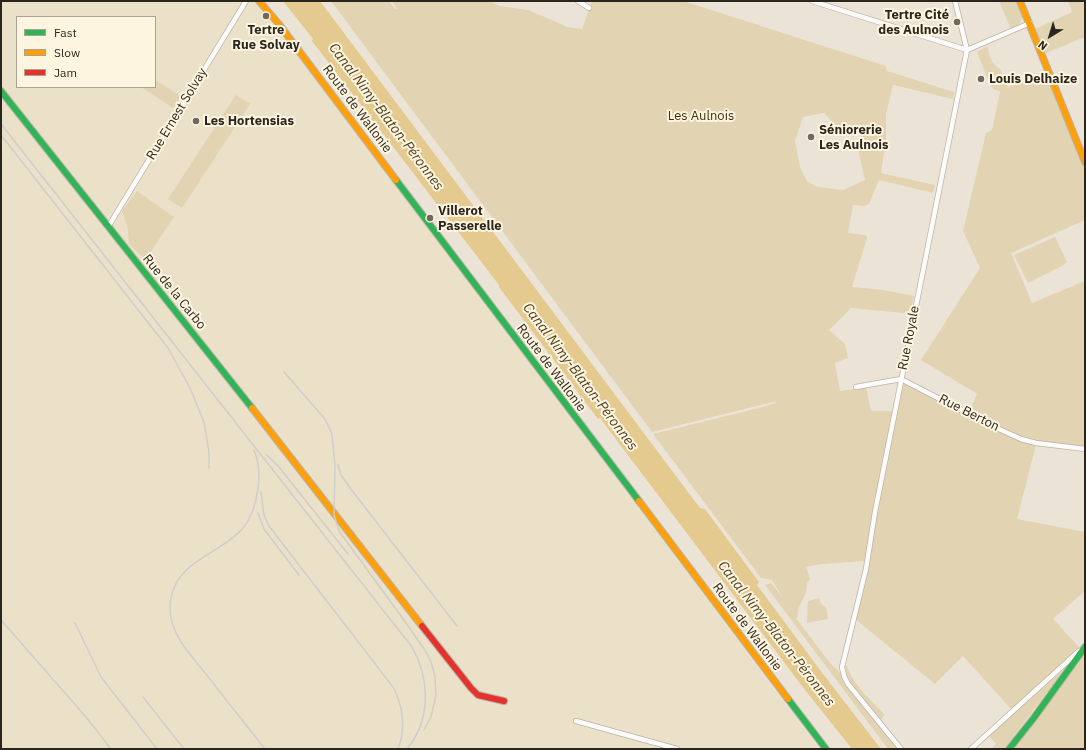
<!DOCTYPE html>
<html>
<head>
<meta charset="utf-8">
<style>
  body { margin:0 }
  #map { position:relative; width:1086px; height:750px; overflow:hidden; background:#ebe4d6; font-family:"IBM Plex Sans",sans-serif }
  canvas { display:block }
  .frame { position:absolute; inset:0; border:2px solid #2b261d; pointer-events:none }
  .legend { position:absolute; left:16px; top:16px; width:140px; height:72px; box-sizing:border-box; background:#fef5e1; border:1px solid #aaa293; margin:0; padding:5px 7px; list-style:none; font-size:12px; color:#2b261d }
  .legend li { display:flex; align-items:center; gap:8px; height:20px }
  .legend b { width:20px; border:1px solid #aaa293 }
  .north { position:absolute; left:1030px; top:16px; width:40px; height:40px; -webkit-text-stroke:3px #fef5e1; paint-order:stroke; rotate:218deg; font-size:11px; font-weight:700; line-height:16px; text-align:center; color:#2b261d }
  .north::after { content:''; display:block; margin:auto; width:14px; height:18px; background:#2b261d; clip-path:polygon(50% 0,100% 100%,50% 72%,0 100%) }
</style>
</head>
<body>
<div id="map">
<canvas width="1086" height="750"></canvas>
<div class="frame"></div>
<ul class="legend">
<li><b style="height:5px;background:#30b455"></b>Fast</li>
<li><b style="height:5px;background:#ff9f0a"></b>Slow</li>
<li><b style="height:5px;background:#e5322d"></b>Jam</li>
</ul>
<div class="north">N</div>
</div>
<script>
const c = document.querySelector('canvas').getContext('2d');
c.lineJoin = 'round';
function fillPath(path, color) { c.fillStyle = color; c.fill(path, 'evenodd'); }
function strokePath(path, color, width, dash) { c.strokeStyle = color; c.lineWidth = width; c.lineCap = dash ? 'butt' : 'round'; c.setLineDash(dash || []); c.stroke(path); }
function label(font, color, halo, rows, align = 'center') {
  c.font = font + ' "IBM Plex Sans",sans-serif'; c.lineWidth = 4; c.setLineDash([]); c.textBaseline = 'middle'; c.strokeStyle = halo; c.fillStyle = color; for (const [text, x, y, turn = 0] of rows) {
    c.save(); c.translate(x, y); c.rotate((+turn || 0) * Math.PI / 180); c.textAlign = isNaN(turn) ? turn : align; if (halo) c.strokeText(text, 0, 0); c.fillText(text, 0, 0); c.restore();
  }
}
fillPath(new Path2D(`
  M1 1H254L285 38 819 749H1ZM17 17H155V87H17Z`), '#ebe0c8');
fillPath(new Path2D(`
  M331 1H389L395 9H397L392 1H489L500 6 528 10 568 27 582 29 592 1H683L886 66 887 71 954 92 953 99 893 85 886 114V140L881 173 935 185 933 193 879 180 869 204 864 206 853 205 848 233 866 235 867 238 852 287 884 290 914 296 911 310 903 313 851 308 829 330 845 344 848 358 835 363 840 391 866 387 871 411H893L865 561 822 564 806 567 810 579C806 583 807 586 806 592 804 601 796 606 798 617L796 618 830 663 844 676 901 749H888L765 585 771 583 783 598 772 580 761 578 653 434 759 408 775 403 777 401 652 432ZM824 113 838 128 853 137 858 134 863 138 858 149 865 180 843 190 817 187 807 181 800 167 795 141 803 117Z
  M999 1H1017L1024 16 1018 26 1011 29Z
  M1068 1H1085V37L1046 53 1035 29 1072 12Z
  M988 47C988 56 993 65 1000 69L1004 77 1007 79 1009 84 1007 88 1047 69 1085 168V220L1011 253 1032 303 1085 281V447L1036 441 1021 437 969 412 977 394 921 360 980 268 963 231 986 133 992 130 1000 92 1001 91 995 90 990 85 977 52 984 48Z
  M155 80 181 96 173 108 141 87H155Z
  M236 95 250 104 182 208 168 199Z
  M137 191 174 217 145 260 129 244 128 229 122 211Z
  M1055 237 1067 262 1062 266 1028 283 1014 255Z
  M902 381 1036 445 1017 519 1085 532V591L1053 619 1080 648 1011 709 963 656 935 684 855 619Z
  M819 598 822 605 826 607 828 619 807 623 808 601Z
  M1084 653 1085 655V749H1013L1072 669 1078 665 1079 660Z
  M845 665 847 666C853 685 872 701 885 715L880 720C866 704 847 687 845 665Z
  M1062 671 1063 672 1004 749H991L996 744 988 735Z`), '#e2d3b2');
fillPath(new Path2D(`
  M283 1H320L700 508 705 509 759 582 757 585 823 674 881 749H852L805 690 600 418 598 419 499 287V285L312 41 313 39Z`), '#e4ca8f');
const street = new Path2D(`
  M578 1 589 8
  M812 1 967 50
  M967 50 1030 23
  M108 227 246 1
  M856 387 901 379 988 424 1021 439 1036 443 1085 449
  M576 721 677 749
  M901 749 848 684 844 676 842 667 866 569 875 512 967 50 955 1
  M971 749 1079 651`);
const fast = new Path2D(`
  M1 91 252 408
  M396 180 639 501
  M788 699 826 749
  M1009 749 1033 719 1085 647`);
const slow = new Path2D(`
  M259 1 278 23 396 180
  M1020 1 1085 162
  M252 408 422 626
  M639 501 788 699`);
const jam = new Path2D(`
  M422 626 471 688 478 695 504 701`);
strokePath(street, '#b9b4a9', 6);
strokePath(fast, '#b9b4a9', 8);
strokePath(slow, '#b9b4a9', 8);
strokePath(jam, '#b9b4a9', 8);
strokePath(street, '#fcfbf9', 4.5);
strokePath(fast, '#30b455', 6);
strokePath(slow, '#ff9f0a', 6);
strokePath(jam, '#e5322d', 6);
strokePath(new Path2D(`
  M1 124 412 647C430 679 431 720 407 749
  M1 135 168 348 190 388 204 422 209 452V468
  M284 372 325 419 332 434 335 466 334 515 339 531 401 616 425 650 431 662 435 677 436 695 431 717 424 730
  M254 450C259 462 260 475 258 489 256 503 252 517 243 528 221 554 178 560 171 598 169 608 170 618 174 628 180 644 194 659 205 673 225 698 245 724 265 749
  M267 455 279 467 348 554
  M338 465 341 475 350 488 457 626
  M261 492 264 515 269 526 393 687C403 705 406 729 398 749
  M258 513 264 529 299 575
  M1 620 86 717 111 749
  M75 623 101 677 157 749
  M143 697 184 749`), '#d0ceca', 1.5);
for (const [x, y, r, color] of [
  [266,16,4,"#6e685e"],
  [957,22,4,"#6e685e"],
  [981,79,4,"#6e685e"],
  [196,121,4,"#6e685e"],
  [811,137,4,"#6e685e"],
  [430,218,4,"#6e685e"]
]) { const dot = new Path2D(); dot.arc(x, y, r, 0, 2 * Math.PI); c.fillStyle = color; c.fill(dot); strokePath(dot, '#fef5e1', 1.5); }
label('bold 13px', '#2b261d', '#fef5e1', [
  ["Tertre Cité",949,15,"right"],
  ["des Aulnois",949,30,"right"],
  ["Tertre",266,30,"center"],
  ["Rue Solvay",266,45,"center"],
  ["Louis Delhaize",989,79],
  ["Les Hortensias",204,121],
  ["Séniorerie",819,130],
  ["Les Aulnois",819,145],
  ["Villerot",438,211],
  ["Passerelle",438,226]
], 'left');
label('13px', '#2b261d', '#fef5e1', [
  ["Route de Wallonie",357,109,53],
  ["Rue Ernest Solvay",177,114,-59],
  ["Rue de la Carbo",174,292,51],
  ["Rue Royale",909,338,-79],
  ["Route de Wallonie",551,368,53],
  ["Rue Berton",969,413,27],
  ["Route de Wallonie",747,627,53]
]);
label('13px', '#3e300d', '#fef5e1', [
  ["Les Aulnois",701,116]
]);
label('italic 14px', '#4f401e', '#fef5e1', [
  ["Canal Nimy-Blaton-Péronnes",386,117,53],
  ["Canal Nimy-Blaton-Péronnes",580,377,53],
  ["Canal Nimy-Blaton-Péronnes",776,634,52]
]);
</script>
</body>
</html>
